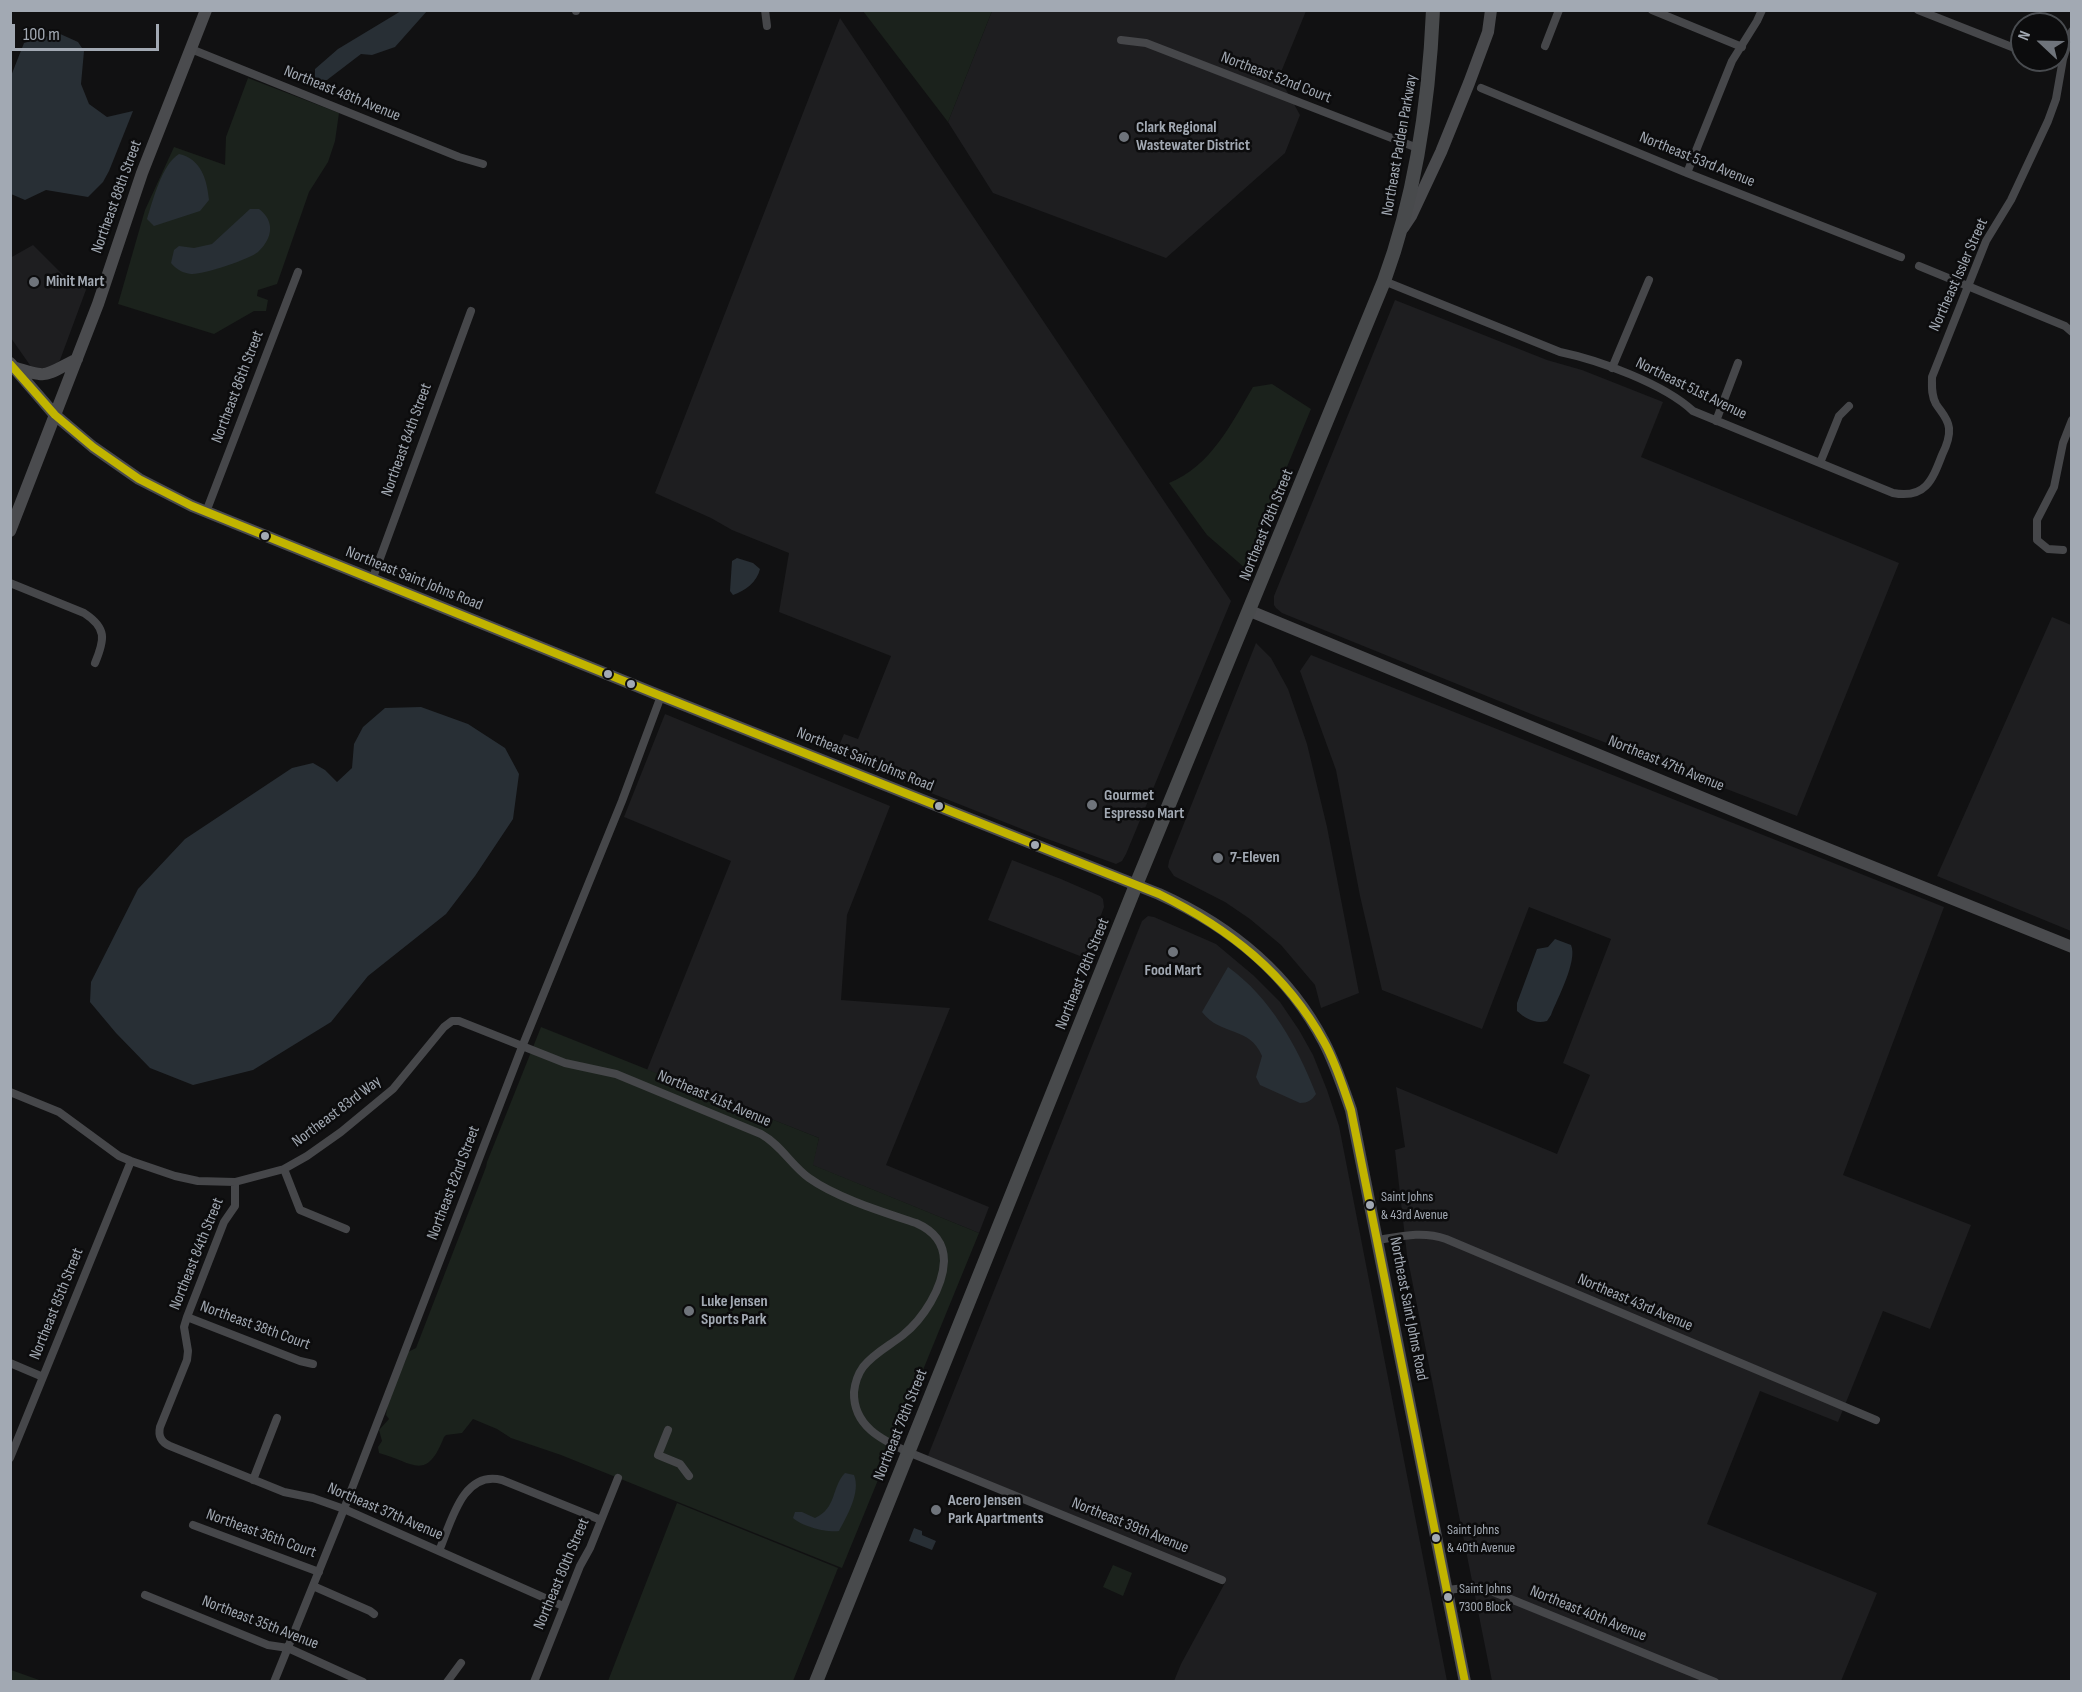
<!DOCTYPE html>
<html>
<head>
<meta charset="utf-8">
<style>
  body { margin:0 }
  #map { position:relative; width:2082px; height:1692px; overflow:hidden; background:#111112; font-family:"Sofia Sans Condensed",sans-serif }
  canvas { display:block }
  .frame { position:absolute; inset:0; border:12px solid #a2a9b3; pointer-events:none }
  .north { position:absolute; left:2010px; top:12px; width:60px; height:60px; box-sizing:border-box; background:#0c0c0d; border:2px solid #484b4f; border-radius:50%; rotate:292deg; font-size:16px; font-weight:700; line-height:24px; text-align:center; color:#a2a9b3 }
  .north::after { content:''; display:block; margin:auto; width:21px; height:27px; background:#6f747b; clip-path:polygon(50% 0,100% 100%,50% 72%,0 100%) }
  .scale { position:absolute; left:12px; top:24px; width:147px; height:27px; box-sizing:border-box; border:3px solid #a2a9b3; border-top:0; padding-left:8px; font-size:18px; line-height:21px; white-space:nowrap; color:#a2a9b3; -webkit-text-stroke:4px #0c0c0d; paint-order:stroke }
</style>
</head>
<body>
<div id="map">
<canvas width="2082" height="1692"></canvas>
<div class="frame"></div>
<div class="north">N</div>
<div class="scale">100 m</div>
</div>
<script>
const c = document.querySelector('canvas').getContext('2d');
c.lineJoin = 'round';
function fillPath(path, color) { c.fillStyle = color; c.fill(path, 'evenodd'); }
function strokePath(path, color, width, dash) { c.strokeStyle = color; c.lineWidth = width; c.lineCap = dash ? 'butt' : 'round'; c.setLineDash(dash || []); c.stroke(path); }
function label(font, color, halo, rows, align = 'center') {
  c.font = font + ' "Sofia Sans Condensed",sans-serif'; c.lineWidth = 5; c.setLineDash([]); c.textBaseline = 'middle'; c.strokeStyle = halo; c.fillStyle = color; for (const [text, x, y, turn = 0] of rows) {
    c.save(); c.translate(x, y); c.rotate((+turn || 0) * Math.PI / 180); c.textAlign = isNaN(turn) ? turn : align; if (halo) c.strokeText(text, 0, 0); c.fillText(text, 0, 0); c.restore();
  }
}
fillPath(new Path2D(`
  M992 11H1306L1279 77 1300 115 1285 153 1166 258 993 193 948 122Z
  M840 18 1231 601 1126 854 1122 861 1116 864 1042 837 835 755 844 734 858 739 891 656 779 612 789 553 732 530 711 518 655 493Z
  M33 245 67 279 87 287 60 360 51 369 32 368 11 338 10 258Z
  M1395 300 1547 360 1582 370 1663 402 1641 457 1899 563 1797 816 1536 716 1282 613 1276 608 1274 605V596Z
  M2052 617 2071 625V931L1937 876Z
  M1256 643 1271 658 1288 689 1307 744 1327 827 1359 993 1321 1008 1315 985 1281 945 1250 919 1225 902 1174 876 1168 867 1169 861Z
  M1311 655 1944 907 1843 1175 1971 1225 1930 1329 1883 1311 1838 1422 1760 1391 1707 1524 1877 1593 1841 1681H1492L1407 1255 1395 1150 1405 1147 1396 1087 1557 1154 1590 1075 1563 1063 1611 939 1529 907 1482 1029 1382 990 1360 896 1336 770 1300 671Z
  M665 714 890 806 847 915 841 1000 950 1008 886 1165 989 1207 979 1233 812 1165 819 1138 647 1070 731 861 624 817Z
  M1012 860 1061 879 1100 896 1103 899 1104 907 1085 958 988 920Z
  M1148 916 1154 917 1216 944 1253 975 1280 1002 1299 1030 1313 1055 1327 1090 1339 1126 1447 1681H1174L1181 1664 1226 1581 925 1463 1142 921Z`), '#1e1e20');
fillPath(new Path2D(`
  M863 11H992L948 122Z
  M248 78 339 113 335 141 328 162 309 192 277 284 258 290 257 296 268 300 266 311H254L214 334 118 304 145 210 174 147 225 165 226 137Z
  M1272 384 1311 409 1245 568 1207 535 1169 483C1211 466 1231 424 1253 387Z
  M541 1027 819 1138 813 1165 979 1233 842 1568 561 1455 511 1438 497 1429 473 1419 462 1433 446 1435 444 1437C426 1483 413 1462 379 1453L378 1447 382 1441 379 1430 389 1419 386 1415 388 1402 392 1395 388 1391 405 1362 408 1352 416 1348 486 1167 487 1162Z
  M677 1503 838 1568 793 1681H608Z
  M1113 1565 1132 1573 1123 1596 1103 1587Z
  M10 1670H11L42 1681H11Z`), '#1b221c');
fillPath(new Path2D(`
  M401 11H427L395 47 372 55 361 54 327 80 320 81 315 78V69L338 49Z
  M58 33 78 42 84 51 81 84 89 104 107 117 133 111 109 171 103 182 88 197 46 190 25 200 11 194V76L24 43Z
  M179 154C201 159 207 179 209 200L200 211 154 226 147 219C153 200 162 164 179 154Z
  M250 209H259C275 221 273 238 258 252 250 259 203 275 191 274 183 273 177 270 171 263L174 250 179 246 194 248 212 244Z
  M737 558 753 563 760 569C757 582 745 591 733 595L730 591 732 561Z
  M421 707 468 724 505 748 519 774 513 819 475 876 446 914 368 976 331 1022 253 1070 193 1085 150 1068 116 1033 90 1002 91 982 138 889 185 839 292 768 313 763 325 770 337 782 352 768 354 744 363 727 385 708Z
  M1555 939 1571 945C1578 961 1557 999 1551 1015L1547 1021C1535 1024 1526 1019 1517 1011V1003L1537 949 1548 947Z
  M1228 967C1271 998 1297 1046 1316 1094 1312 1100 1308 1103 1300 1103L1260 1085 1256 1077 1262 1056C1250 1026 1220 1036 1202 1012Z
  M845 1473 854 1475C861 1492 847 1516 839 1531 827 1533 801 1526 793 1518L795 1512H802L815 1518C837 1508 831 1488 845 1473Z
  M914 1528 922 1531V1535L936 1541 932 1550 909 1541Z`), '#282f35');
strokePath(new Path2D(`
  M765 10 767 26
  M1652 10 1742 47
  M1918 10 2022 51
  M576 11V10
  M1121 40 1146 43 1420 149
  M1545 46 1559 10
  M191 49 459 157 483 164
  M1481 88 1687 173 1901 257
  M1687 173 1732 61 1757 21 1762 10
  M1919 266 2065 326 2072 332
  M1384 281 1560 352C1599 360 1664 384 1693 411L1893 493C1925 499 1932 481 1942 455 1946 447 1950 438 1949 428 1948 418 1941 412 1936 404 1931 395 1932 386 1932 377L1986 241 2011 200 2048 121 2056 99 2063 59 2072 31
  M1612 368 1649 280
  M1716 421 1738 363
  M1820 463 1839 416 1849 406
  M206 512 298 272
  M2063 550 2048 549 2037 540V520L2054 487 2063 443 2072 420
  M372 580 471 311
  M10 583 84 613C107 628 105 639 95 663
  M10 1092 59 1112 119 1156 131 1161 175 1176 198 1181 235 1182 284 1169 307 1156 341 1132 393 1089 444 1027 452 1021H459L565 1063 616 1074 761 1134C781 1145 791 1165 809 1178 837 1198 883 1212 916 1223 932 1230 944 1242 944 1261 943 1288 923 1319 903 1335 889 1346 874 1353 863 1367 858 1374 855 1383 854 1392 853 1426 882 1440 908 1452L1222 1580
  M284 1169 300 1210 346 1229
  M235 1182V1206L224 1222 187 1317 184 1327 188 1351 187 1360 160 1427C158 1436 161 1442 170 1446L284 1492 313 1498 344 1509 563 1606
  M1378 1240C1402 1236 1423 1231 1446 1239L1876 1420
  M187 1317 300 1361 313 1364
  M10 1363 43 1377
  M668 1430 658 1455 680 1464 689 1476
  M10 1458 131 1161
  M253 1480 277 1418
  M193 1525 319 1572
  M439 1551C451 1523 462 1470 502 1480L601 1520
  M313 1586 370 1611 374 1614
  M1447 1590 1474 1587 1486 1589 1715 1682
  M145 1595 268 1645 288 1648 363 1682
  M274 1682 344 1509 522 1047 622 801 661 696
  M447 1682 461 1663
  M534 1682 580 1566 590 1548 618 1478`), '#46474a', 8);
strokePath(new Path2D(`
  M1403 228 1411 216 1441 152 1469 83 1488 32 1491 10
  M10 363 55 415 93 447 139 479 192 506 661 696 1159 894C1228 925 1288 973 1324 1042 1335 1063 1343 1087 1351 1110L1465 1682
  M13 367C50 379 43 376 77 359
  M10 531 98 304 142 173 206 10
  M1250 611 1776 828 2072 947`), '#4a4b4e', 12);
strokePath(new Path2D(`
  M816 1682 1136 885 1384 281C1416 194 1429 103 1433 10`), '#484a4c', 14);
strokePath(new Path2D(`
  M10 364 55 415 93 447 139 479 192 506 661 696 1159 894C1228 928 1286 973 1324 1042 1336 1063 1343 1087 1351 1110L1465 1682`), '#c1b400', 8);
for (const [x, y, r, color] of [
  [1124,137,6,"#6f747b"],
  [34,282,6,"#6f747b"],
  [265,536,5,"#a2a9b3"],
  [608,674,5,"#a2a9b3"],
  [631,684,5,"#a2a9b3"],
  [1092,805,6,"#6f747b"],
  [939,806,5,"#a2a9b3"],
  [1035,845,5,"#a2a9b3"],
  [1218,858,6,"#6f747b"],
  [1173,952,6,"#6f747b"],
  [1370,1205,5,"#a2a9b3"],
  [689,1311,6,"#6f747b"],
  [936,1510,6,"#6f747b"],
  [1436,1538,5,"#a2a9b3"],
  [1448,1597,5,"#a2a9b3"]
]) { const dot = new Path2D(); dot.arc(x, y, r, 0, 2 * Math.PI); c.fillStyle = color; c.fill(dot); strokePath(dot, '#0c0c0d', 2); }
label('14px', '#a2a9b3', '#0c0c0d', [
  ["Saint Johns",1381,1197],
  ["& 43rd Avenue",1381,1215],
  ["Saint Johns",1447,1530],
  ["& 40th Avenue",1447,1548],
  ["Saint Johns",1459,1589],
  ["7300 Block",1459,1607]
], 'left');
label('16px', '#a2a9b3', '#0c0c0d', [
  ["Northeast 52nd Court",1276,78,21],
  ["Northeast 48th Avenue",342,94,22],
  ["Northeast Padden Parkway",1400,145,-80],
  ["Northeast 53rd Avenue",1697,160,22],
  ["Northeast 88th Street",117,197,-70],
  ["Northeast Issler Street",1959,275,-66],
  ["Northeast 86th Street",238,387,-69],
  ["Northeast 51st Avenue",1691,389,26],
  ["Northeast 84th Street",407,440,-70],
  ["Northeast 78th Street",1267,525,-68],
  ["Northeast Saint Johns Road",414,579,22],
  ["Northeast Saint Johns Road",865,760,22],
  ["Northeast 47th Avenue",1666,764,22],
  ["Northeast 78th Street",1083,974,-68],
  ["Northeast 41st Avenue",714,1099,23],
  ["Northeast 83rd Way",337,1112,-37],
  ["Northeast 82nd Street",454,1183,-69],
  ["Northeast 84th Street",197,1254,-68],
  ["Northeast 43rd Avenue",1635,1303,23],
  ["Northeast 85th Street",57,1304,-68],
  ["Northeast Saint Johns Road",1408,1309,79],
  ["Northeast 38th Court",255,1326,20],
  ["Northeast 78th Street",901,1425,-68],
  ["Northeast 37th Avenue",385,1512,23],
  ["Northeast 39th Avenue",1130,1526,22],
  ["Northeast 36th Court",261,1534,20],
  ["Northeast 80th Street",562,1574,-67],
  ["Northeast 40th Avenue",1588,1614,22],
  ["Northeast 35th Avenue",260,1623,21]
]);
label('bold 16px', '#a2a9b3', '#0c0c0d', [
  ["Clark Regional",1136,128],
  ["Wastewater District",1136,146],
  ["Minit Mart",46,282],
  ["Gourmet",1104,796],
  ["Espresso Mart",1104,814],
  ["7-Eleven",1230,858],
  ["Food Mart",1173,971,"center"],
  ["Luke Jensen",701,1302],
  ["Sports Park",701,1320],
  ["Acero Jensen",948,1501],
  ["Park Apartments",948,1519]
], 'left');
</script>
</body>
</html>
